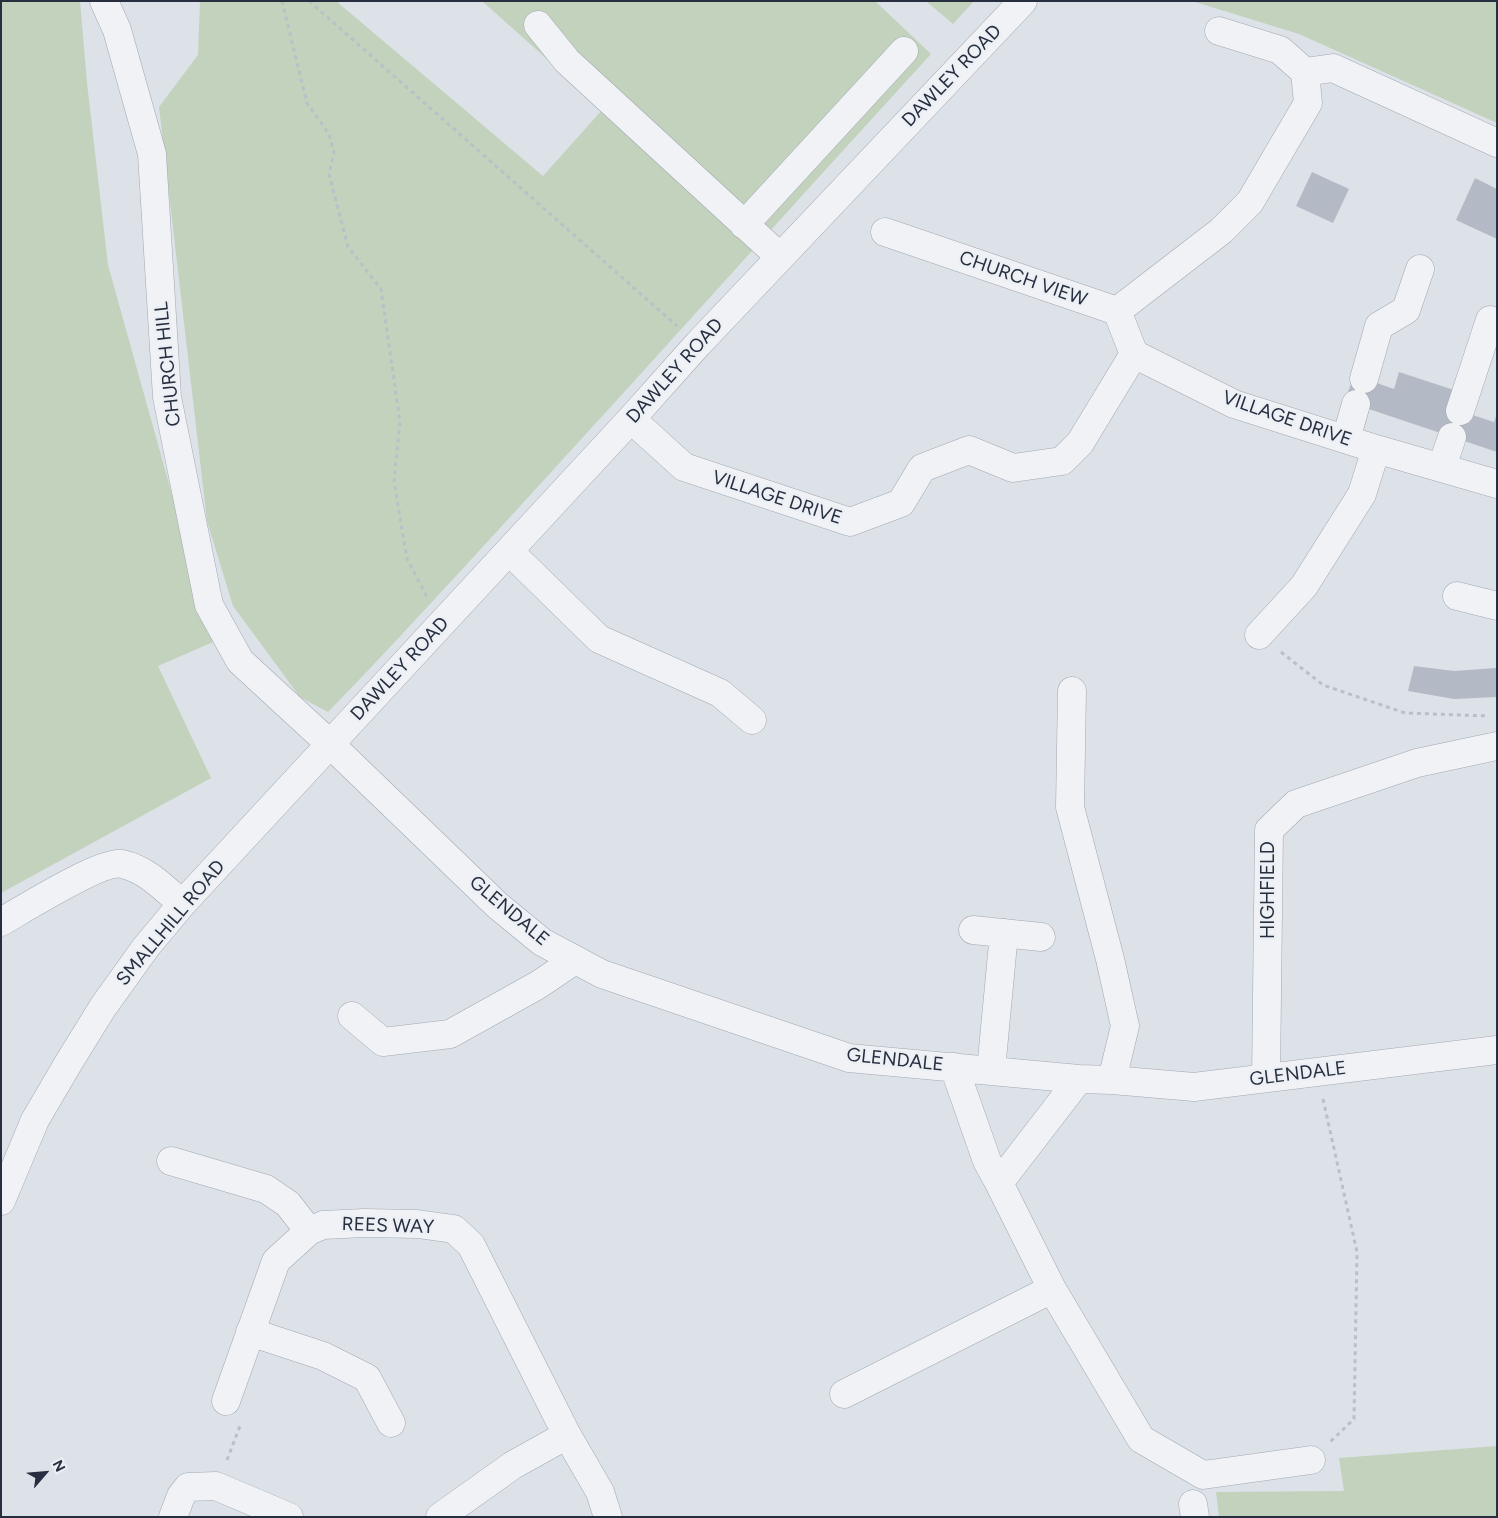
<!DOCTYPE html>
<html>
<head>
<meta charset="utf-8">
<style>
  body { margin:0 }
  #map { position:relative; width:1498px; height:1518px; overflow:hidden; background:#dde1e8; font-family:Figtree,sans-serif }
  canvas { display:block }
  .frame { position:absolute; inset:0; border:2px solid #262e3f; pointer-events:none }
  .north { position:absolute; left:20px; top:1448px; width:50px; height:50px; -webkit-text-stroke:4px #ecf0f5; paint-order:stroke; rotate:63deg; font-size:14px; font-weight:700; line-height:20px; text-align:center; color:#262e3f }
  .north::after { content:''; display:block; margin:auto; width:18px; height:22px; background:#262e3f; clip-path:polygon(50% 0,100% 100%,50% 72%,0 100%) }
</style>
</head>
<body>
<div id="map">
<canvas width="1498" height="1518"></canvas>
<div class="frame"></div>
<div class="north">N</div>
</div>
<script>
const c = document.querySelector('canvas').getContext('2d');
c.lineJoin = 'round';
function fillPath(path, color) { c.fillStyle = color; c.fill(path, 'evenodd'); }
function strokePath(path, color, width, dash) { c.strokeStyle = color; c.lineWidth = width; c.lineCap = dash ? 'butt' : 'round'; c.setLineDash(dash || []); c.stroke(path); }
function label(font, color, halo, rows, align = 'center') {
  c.font = font + ' Figtree,sans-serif'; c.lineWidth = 5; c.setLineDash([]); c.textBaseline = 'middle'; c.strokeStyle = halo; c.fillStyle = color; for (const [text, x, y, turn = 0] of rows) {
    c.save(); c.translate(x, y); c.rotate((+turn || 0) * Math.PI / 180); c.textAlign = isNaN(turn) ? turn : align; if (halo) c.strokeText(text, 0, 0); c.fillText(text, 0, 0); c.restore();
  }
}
fillPath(new Path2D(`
  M1 1H80L87 83 108 265 213 642 158 666 211 778 1 893Z
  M200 1H336L543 176 603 109 482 1H875L931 54C798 199 666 347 533 492 465 566 398 640 328 712L300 697 233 606 207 521 159 107 198 55Z
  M926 1H974L953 24Z
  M1192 1H1497V123L1299 34Z
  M1497 1446V1517H1219L1216 1492 1344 1491 1339 1458Z`), '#c2d2bd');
fillPath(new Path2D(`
  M1312 172 1349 189 1333 223 1296 206Z
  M1475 178 1497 189V239L1456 220Z
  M1399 372 1457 391 1451 408 1494 422 1497 413V452L1345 401 1354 375 1394 389Z
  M1414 666 1454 671 1496 668 1497 697 1454 699 1408 691Z`), '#b4bac5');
const minor = new Path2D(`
  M104 1 117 30 152 154 167 397 209 605 240 661 330 744 497 905 542 942 602 974 849 1058 1079 1079 1112 1080 1194 1087 1497 1050
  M538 25 567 61 780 257
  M1305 72 1333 68 1497 143
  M744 225 904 51
  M885 232 1117 311 1134 354
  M1117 311 1221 231 1250 202 1308 103 1305 72 1280 50 1219 31
  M1364 379 1379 326 1406 310 1420 269
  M1460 411 1490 320
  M631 419 684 467 850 522 901 503 922 468 969 450 1013 468 1062 461 1080 443 1134 354 1234 404 1376 449 1497 484
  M1346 439 1356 404
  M1442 467 1452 437
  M509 551 599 639 720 693 752 720
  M1457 596 1497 606
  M1259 635 1304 586 1362 494 1376 449
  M1072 691 1070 807 1110 959 1125 1026 1112 1080
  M1 922C22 910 102 860 122 864 146 869 164 888 182 904
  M973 930 1041 937
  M352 1016 383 1042 450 1034 538 985 575 960
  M954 1067 987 1161 999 1183 1052 1289 1141 1439 1203 1475 1311 1460
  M991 1070 1004 933
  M1266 1078 1269 830 1296 804 1417 763 1497 746
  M171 1161 266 1189 288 1204 309 1231
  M999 1183 1079 1079
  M1 1201 35 1120 69 1062 103 1007 146 947 182 904 631 419 698 344 1023 1
  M250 1332 323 1356 367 1378 391 1423
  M844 1394 1052 1289
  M226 1401 276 1261 309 1231 323 1225 364 1223 417 1224 454 1229 471 1245 567 1435 600 1492 608 1517
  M1193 1504 1195 1517
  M173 1517 181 1496 188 1487 216 1486 289 1517
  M440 1517 513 1465 567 1435`);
strokePath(minor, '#a2a8b2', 29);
strokePath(new Path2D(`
  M282 1 307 103 329 134 334 152 329 174 348 247 381 289 400 422 394 482 407 559 427 597
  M309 1 677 326
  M1281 652 1323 685 1405 713 1489 716
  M1323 1099 1357 1252 1354 1419 1330 1442
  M227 1460 240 1426`), '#bbbfc6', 3, [4, 4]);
strokePath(minor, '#f0f2f6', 28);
label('19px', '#262e3f', '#ecf0f5', [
  ["DAWLEY ROAD",952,76,-46],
  ["CHURCH VIEW",1023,279,19],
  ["CHURCH HILL",168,364,-96],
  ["DAWLEY ROAD",675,371,-48],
  ["VILLAGE DRIVE",1287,419,19],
  ["VILLAGE DRIVE",777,498,18],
  ["DAWLEY ROAD",400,669,-47],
  ["HIGHFIELD",1268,890,-90],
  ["GLENDALE",509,911,40],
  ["SMALLHILL ROAD",171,923,-50],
  ["GLENDALE",895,1060,6],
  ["GLENDALE",1298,1074,-7],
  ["REES WAY",388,1226,2]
]);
</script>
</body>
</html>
